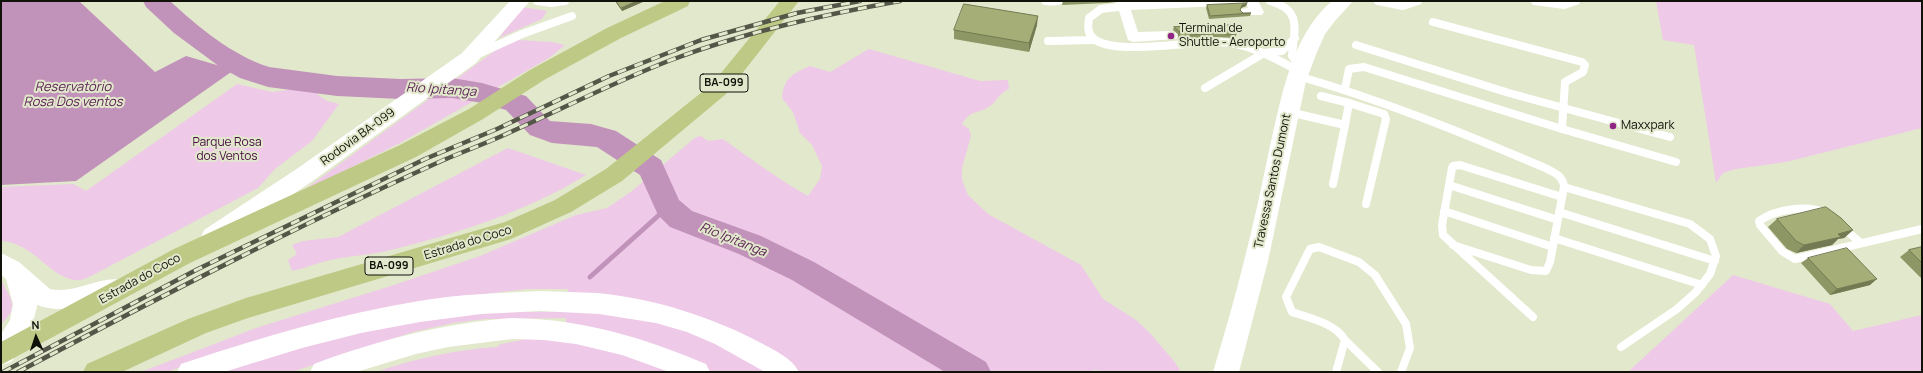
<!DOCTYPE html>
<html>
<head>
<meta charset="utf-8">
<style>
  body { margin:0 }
  #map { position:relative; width:1923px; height:373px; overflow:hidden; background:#e2e8cc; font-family:Manrope,sans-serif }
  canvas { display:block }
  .frame { position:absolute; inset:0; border:2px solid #101108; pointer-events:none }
  .north { position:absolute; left:16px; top:317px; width:40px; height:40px; -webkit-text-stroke:3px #e2e8cc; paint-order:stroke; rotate:357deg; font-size:11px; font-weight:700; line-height:16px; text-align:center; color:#101108 }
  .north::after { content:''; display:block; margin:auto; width:14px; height:18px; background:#101108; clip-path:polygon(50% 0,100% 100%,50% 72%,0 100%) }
</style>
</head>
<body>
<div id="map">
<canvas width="1923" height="373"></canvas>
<div class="frame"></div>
<div class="north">N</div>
</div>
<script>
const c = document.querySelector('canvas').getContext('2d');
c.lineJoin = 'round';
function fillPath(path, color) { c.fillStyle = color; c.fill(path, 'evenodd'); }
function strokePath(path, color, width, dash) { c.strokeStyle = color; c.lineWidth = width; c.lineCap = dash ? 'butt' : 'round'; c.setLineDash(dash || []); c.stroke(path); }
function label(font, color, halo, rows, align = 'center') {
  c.font = font + ' Manrope,sans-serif'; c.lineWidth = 4; c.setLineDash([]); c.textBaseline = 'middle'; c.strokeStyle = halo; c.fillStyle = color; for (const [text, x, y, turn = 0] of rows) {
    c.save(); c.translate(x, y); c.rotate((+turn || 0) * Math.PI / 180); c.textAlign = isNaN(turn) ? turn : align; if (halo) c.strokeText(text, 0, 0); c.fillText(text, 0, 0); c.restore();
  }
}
fillPath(new Path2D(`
  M1656 1H1922V128L1786 162 1736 169 1723 173 1716 183 1694 45 1663 40Z
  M523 7 547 11 542 19 499 38Z
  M518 40 552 42 565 45 549 58 400 143 300 193 496 50Z
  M869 49 980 81 1008 80 1009 89C1000 92 997 101 990 106 978 115 972 108 962 124L969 129 971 136 962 168V180L968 195 988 214 1081 265 1103 299 1136 320 1149 332 1174 361 1181 372H1106L1095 370 1089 372H376C418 358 454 350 497 347L501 344 536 337 566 336V318L485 319 453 323 413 332 292 372H211C275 352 339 334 405 323 458 313 513 311 567 312L568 289H528L449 298 197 361 167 372H141L256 328 397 284 480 256 576 215 607 208 632 191 696 137 701 136 708 141 723 139C751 159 778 179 808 196L820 179 822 166 812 145 800 133 793 112 782 98C784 78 792 74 810 66L830 72Z
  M237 84 272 92 307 87 327 101 339 104 312 141 275 169 258 188 91 276C86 278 81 281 76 280 51 279 33 242 1 241V187L73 184 86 191Z
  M508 148 586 175C526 212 456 234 387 251 369 255 349 256 330 260 318 263 305 268 292 271L288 260 297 254 292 245 303 241 338 237Z
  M1733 275 1830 304 1853 331 1922 315V372H1628Z
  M1 280C11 299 20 307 1 324Z`), '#eec9e8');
fillPath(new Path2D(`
  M1 1H79L155 72 186 56 234 70 76 181 1 185Z`), '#c293ba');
strokePath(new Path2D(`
  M590 277 668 207`), '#c293ba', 5);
fillPath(new Path2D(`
  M143 1H170C197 26 233 56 269 67L337 76 401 79 452 78 482 83 526 96 550 121 591 124 616 131 661 160 679 200 692 211 761 236 814 262 986 362 991 372H945L792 280 739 254 670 227 658 215 640 175 597 147 552 143 530 135 506 110 482 103 452 98 401 99 337 96 268 87 240 78 220 67 174 33 146 7Z`), '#c293ba');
strokePath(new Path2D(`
  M537 1 551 3 565 1
  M1270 1C1303 10 1294 30 1292 56L1300 67
  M1378 1 1403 6 1418 1
  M1535 1 1564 5 1576 1
  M1129 6 1244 1
  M1118 7 1101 9 1089 18C1088 25 1087 33 1093 38 1114 58 1200 38 1231 43 1255 47 1278 60 1299 71
  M1433 22 1582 62 1585 65 1583 72 1565 82 1562 129
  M1048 41 1094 40
  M1356 45 1509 93 1670 137
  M478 54 522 34 572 16
  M1298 76C1382 100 1463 133 1543 167 1553 172 1563 175 1564 187L1550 262 1546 271 1531 270 1453 245
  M1205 88 1264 53 1282 51 1295 38
  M1345 89 1349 69 1364 67 1562 129 1676 162
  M1321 96 1349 103
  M1289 112 1345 125 1349 103 1384 114 1386 119 1366 204
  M1333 184 1345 125
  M1449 185 1558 220
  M1564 187 1690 224 1710 239 1716 256 1710 274 1696 292 1677 309 1621 347
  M1444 211 1553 247
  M1559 212 1715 261
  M1827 214C1809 204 1776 209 1759 221L1760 225 1782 251 1795 259 1922 229
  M1842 227 1861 243
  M1554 238 1702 285
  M1533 317 1443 235 1442 225 1452 168 1453 166 1460 165 1562 197
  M1345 340 1378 372
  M1336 372 1345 340C1335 323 1309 318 1292 312L1286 297 1310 249 1319 247 1359 262 1375 275 1406 324 1410 348 1401 372`), '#fff', 8);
fillPath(new Path2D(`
  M1041 1H1063L1062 4C1055 6 1049 6 1042 4Z
  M1116 1H1128L1138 32 1171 31 1176 33 1178 36 1176 39 1133 42 1128 40Z
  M1246 1H1258L1264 12 1262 15H1242L1240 12 1242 9 1248 8Z`), '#fff');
fillPath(new Path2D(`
  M510 1H530L476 63 314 180 220 244 212 246 204 244 201 237 204 230 298 168 462 53Z
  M1332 1H1353L1335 21 1325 34 1317 52 1306 81 1268 261 1239 372H1213C1224 335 1235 298 1244 261 1254 223 1262 184 1270 146 1282 96 1291 36 1332 1Z
  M1 253 19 262 50 289C75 295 103 273 125 281L129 288 125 295C98 305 66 315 37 305 37 316 19 354 11 362 9 363 4 364 2 365L1 334 10 320 13 304 6 279 1 275Z
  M540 291C560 292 579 292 598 293 655 299 710 316 761 343 774 350 792 358 799 372H765L715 344 687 332 656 323 599 314 540 311 481 314 420 322 361 333 302 348 224 372H177L181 364 190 361C265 336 341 314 419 301 459 294 500 293 540 291Z
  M512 318C583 319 641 337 706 364L710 372H669L622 355 576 344 544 340 512 339 448 347 416 354 356 372H310L314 364C378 340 444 323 512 318Z`), '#fff');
fillPath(new Path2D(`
  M665 1H690L688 6 621 38 544 80 483 119 416 157 190 263 1 365V342L174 249 400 145 469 109 530 70 607 28Z
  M780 1H799L726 94 622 181 571 212 511 239 248 318 206 333 122 372H83L87 364 188 319 246 298 505 222 555 200 606 169 712 84Z`), '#bdc984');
const rail = new Path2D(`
  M3 372 198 269 425 159 497 129 609 76 701 40 797 13 860 1
  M18 372C156 299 295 227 437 163 459 153 482 145 504 135 560 110 614 82 671 60 745 32 822 15 900 1`);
strokePath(rail, '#545748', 4.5);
strokePath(rail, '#e2e8cc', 3, [9]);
fillPath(new Path2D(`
  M615 1H645L622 11Z
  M1063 1H1115V2L1107 3 1062 5Z
  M1247 3 1246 6 1241 8 1240 10 1243 13H1251L1250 16 1209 19 1206 8 1207 5Z
  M1037 25 1029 52 954 39V30Z
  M1174 27 1236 35 1235 38 1217 37 1178 39 1179 35 1173 30Z
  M1777 219 1853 230 1844 238 1838 239 1832 245 1796 253 1787 249 1768 227Z
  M1922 247V279L1900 257 1909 250Z
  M1808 258 1870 285 1830 295 1801 263Z`), '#8d9665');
fillPath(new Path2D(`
  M637 1H645L622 11 621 8Z
  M1247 3 1246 6 1241 8 1239 13 1242 5Z
  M1038 16 1037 25 1029 52V43Z
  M1853 230 1844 238 1838 239 1832 245 1796 253 1804 245 1838 234Z
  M1877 279 1870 285 1830 295 1837 289Z`), '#737a53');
const building = new Path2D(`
  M616 1H637L621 8Z
  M1247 3 1242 5 1240 10 1243 13H1251L1210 16 1207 5Z
  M964 4 1038 16 1029 43 954 30Z
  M1235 25 1236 35 1218 33 1178 36 1180 32 1174 27Z
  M1826 207 1841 218 1853 230 1838 234 1841 237 1804 245 1796 241 1777 219Z
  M1922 247V263L1909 250Z
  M1847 248 1877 279 1837 289 1808 258Z`);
fillPath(building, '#a4ae76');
strokePath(building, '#737a53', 1);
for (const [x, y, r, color] of [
  [1171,36,4,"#912487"],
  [1613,126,4,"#912487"]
]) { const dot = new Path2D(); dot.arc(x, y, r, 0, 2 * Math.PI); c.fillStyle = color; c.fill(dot); strokePath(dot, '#e2e8cc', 1.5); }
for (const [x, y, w] of [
  [724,83,48],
  [389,266,48]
]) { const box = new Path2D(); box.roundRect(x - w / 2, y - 9, w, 18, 3); c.fillStyle = '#e2e8cc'; c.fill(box); strokePath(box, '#101108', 1); }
label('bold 11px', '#101108', null, [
  ["BA-099",724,83],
  ["BA-099",389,266]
]);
label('12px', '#101108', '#e2e8cc', [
  ["Terminal de",1179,29],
  ["Shuttle - Aeroporto",1179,43],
  ["Maxxpark",1621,126]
], 'left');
label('12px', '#101108', '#e2e8cc', [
  ["Rodovia BA-099",358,137,-36],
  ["Travessa Santos Dumont",1273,181,-78],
  ["Estrada do Coco",468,243,-17],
  ["Estrada do Coco",140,279,-29]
]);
label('12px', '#460d41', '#e2e8cc', [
  ["Parque Rosa",227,143],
  ["dos Ventos",227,157]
]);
label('italic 13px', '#5e2557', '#e2e8cc', [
  ["Reservatório",73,87],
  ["Rosa Dos ventos",73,102],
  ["Rio Ipitanga",441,90,4],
  ["Rio Ipitanga",733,240,22]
]);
</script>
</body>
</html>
